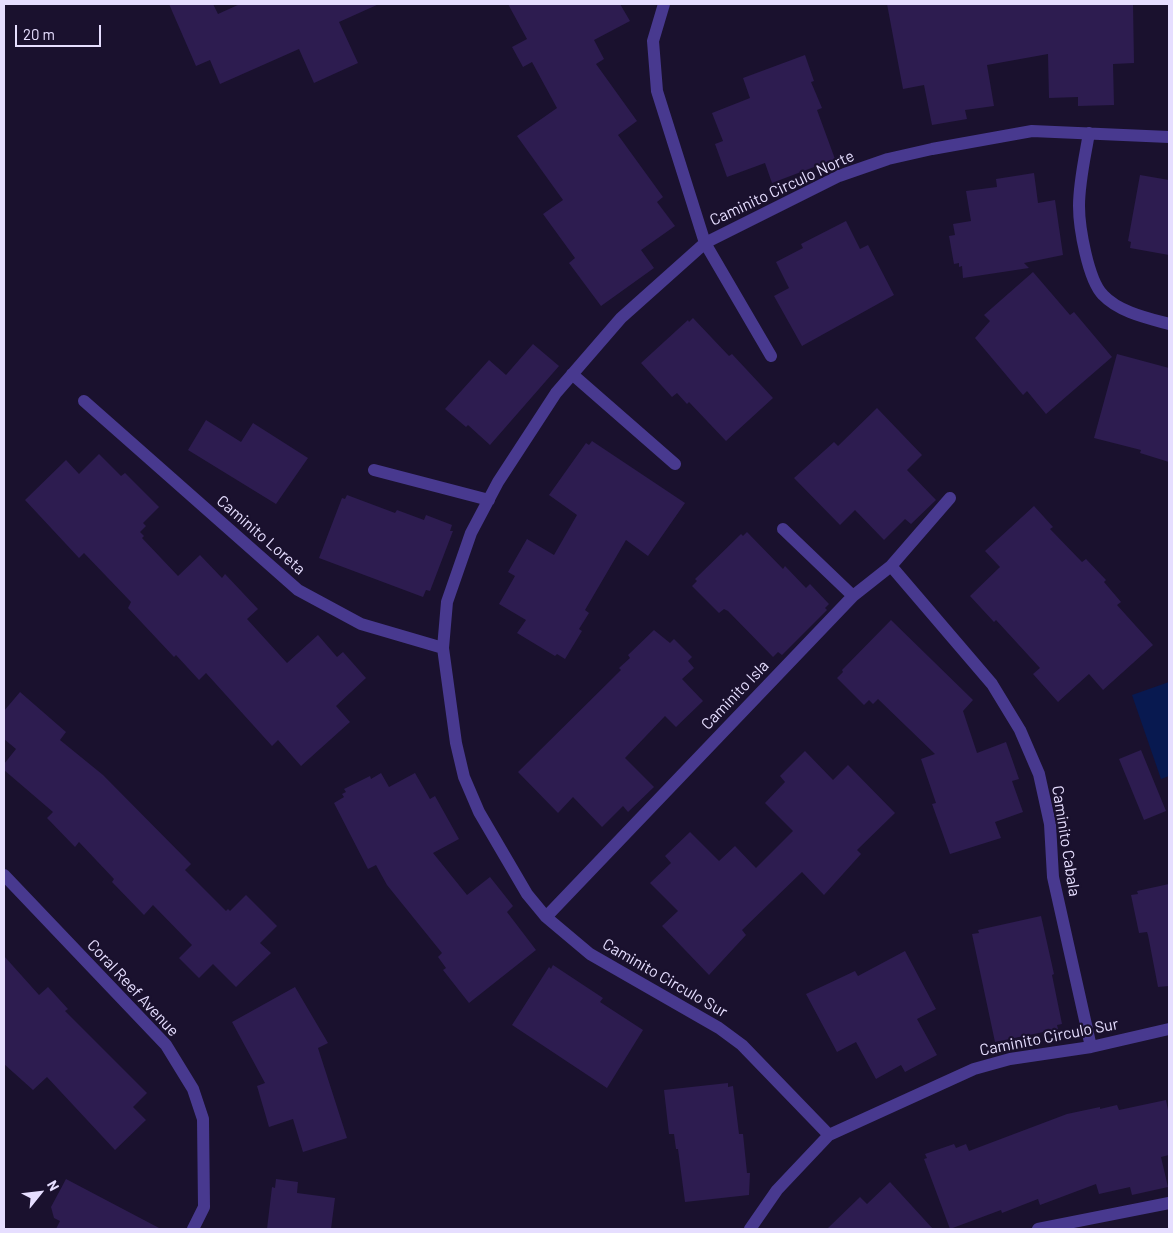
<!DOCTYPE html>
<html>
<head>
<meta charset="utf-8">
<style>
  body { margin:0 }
  #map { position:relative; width:1173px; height:1233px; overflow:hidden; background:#1a112e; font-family:Barlow,sans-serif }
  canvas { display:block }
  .frame { position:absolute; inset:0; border:5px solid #e6deff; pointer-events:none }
  .north { position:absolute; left:15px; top:1168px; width:50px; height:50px; -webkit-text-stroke:4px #1a112e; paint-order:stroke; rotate:61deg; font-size:14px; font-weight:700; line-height:20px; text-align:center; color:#e6deff }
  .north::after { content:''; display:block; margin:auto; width:18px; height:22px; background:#e6deff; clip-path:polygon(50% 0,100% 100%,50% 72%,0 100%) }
  .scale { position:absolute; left:15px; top:25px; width:86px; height:22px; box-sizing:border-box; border:2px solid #e6deff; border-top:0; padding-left:6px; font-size:15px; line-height:18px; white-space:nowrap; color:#e6deff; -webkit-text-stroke:4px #1a112e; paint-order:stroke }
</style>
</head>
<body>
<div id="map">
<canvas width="1173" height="1233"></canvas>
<div class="frame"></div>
<div class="north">N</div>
<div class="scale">20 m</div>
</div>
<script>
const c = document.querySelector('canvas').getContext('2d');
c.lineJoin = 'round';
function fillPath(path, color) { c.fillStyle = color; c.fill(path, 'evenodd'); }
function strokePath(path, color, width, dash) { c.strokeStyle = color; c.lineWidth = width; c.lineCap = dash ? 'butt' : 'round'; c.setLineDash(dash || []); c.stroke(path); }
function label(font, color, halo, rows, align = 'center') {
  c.font = font + ' Barlow,sans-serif'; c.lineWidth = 4.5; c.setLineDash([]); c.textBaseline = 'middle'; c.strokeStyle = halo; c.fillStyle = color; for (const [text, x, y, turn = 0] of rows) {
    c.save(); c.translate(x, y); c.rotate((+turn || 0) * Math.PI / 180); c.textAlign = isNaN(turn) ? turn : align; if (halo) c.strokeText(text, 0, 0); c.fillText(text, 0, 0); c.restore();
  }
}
fillPath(new Path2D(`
  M1169 682V776L1161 779 1132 695Z`), '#081950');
fillPath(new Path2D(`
  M169 4H213L218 14 240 4H379L339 22 358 63 314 83 299 49 220 84 210 60 196 66Z
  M508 4H620L630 21 594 40 604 59 596 64 637 121 618 135 663 197 657 202 675 226 641 250 654 268 601 306 569 263 575 258 543 214 563 200 517 136 557 108 532 62 523 67 512 47 527 39Z
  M887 4H1133L1134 63 1113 64 1114 105 1078 106V97L1049 98 1048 54 987 65 994 106 965 110 967 119 932 125 924 85 903 89Z
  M805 55 814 81 811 82 822 108 817 110 835 159 772 183 765 163 727 177 715 144 723 141 712 113 750 98 743 78Z
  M1034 173 1038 203 1055 200 1063 255 1024 263 1029 268 963 278 962 266 959 267V263L954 264 949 236 955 235 953 224 971 221 966 191 997 187 996 179Z
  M1140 175 1169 180V255L1130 248 1131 242 1128 241Z
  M846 221 860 249 868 245 894 295 802 346 774 296 789 288 776 262 803 248 801 244Z
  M1033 272 1070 315 1074 312 1112 357 1046 414 1027 391 1023 395 975 338 990 321 984 315Z
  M693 318 729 356 732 354 773 398 726 441 689 402 687 404 677 393 672 397 641 363 688 320 689 322Z
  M533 344 559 366 490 445 468 425 466 427 445 409 489 360 506 375Z
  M1117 354 1169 368V462L1140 453 1141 450 1094 438Z
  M877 408 922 455 907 470 936 500 911 524 905 519 884 540 855 510 840 525 794 478 834 442 838 446Z
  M206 420 241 442 253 423 308 458 276 504 188 450Z
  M592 441 685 503 648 556 626 540 585 610 589 613 579 629 582 631 565 659 557 654 555 656 517 633 526 620 499 604 515 576 508 572 527 539 554 555 577 515 549 495 586 443 589 445Z
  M99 454 121 476 125 473 159 507 143 523 146 526 140 532 144 536 142 538 178 576 200 555 222 578 225 574 258 609 247 619 287 663 318 635 337 657 343 652 366 678 336 706 350 722 301 766 278 740 272 746 206 673 199 680 176 655 174 657 128 608 131 602 84 553 79 558 25 500 66 460 79 474Z
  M347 495 395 513 397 510 424 520 426 515 452 525 450 531H453L430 591 426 590 423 597 319 558 342 498 345 499Z
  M1034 506 1053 527 1050 529 1082 562 1086 559 1106 580 1104 582 1121 602 1117 605 1153 645 1103 690 1089 674 1058 702 1033 674 1040 668 996 620 994 622 970 596 1000 567 985 551Z
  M747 532 783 569 785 566 806 588 810 584 829 604 825 608 827 610 782 655 778 652 773 657 728 611 724 609 719 613 692 586 697 581 695 579 741 534 743 536Z
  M891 620 973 700 963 711 977 753 1006 742 1019 779 1012 781 1023 812 995 822 1001 838 950 854 932 804 936 803 921 759 935 754 878 699 873 704 869 700 864 705 837 678 843 672 842 670Z
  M654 630 670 643 674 639 692 657 688 661 694 668 682 679 703 701 676 727 665 716 625 758 654 787 628 812 623 806 602 827 573 797 558 813 518 772 621 670 619 668 630 658 628 655Z
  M20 692 66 732 60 740 103 775 191 864 185 870 226 911 228 909 230 911 246 895 277 926 260 943 271 953 236 987 213 964 199 978 179 958 192 945 153 905 144 915 112 882 114 879 79 842 75 847 47 818 53 812 4 770V764L16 749 4 739V711Z
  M1141 750 1166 811 1144 820 1119 759Z
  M805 751 833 780 848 765 895 813 857 850 861 854 824 895 802 872 742 930 746 935 709 975 662 926 678 911 650 883 671 863 665 856 690 832 719 861 735 846 756 868 793 831 765 803 785 782 780 776Z
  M381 773 389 787 415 773 430 799 435 796 459 839 433 853 467 895 490 877 513 906 507 912 536 950 469 1003 443 970 446 968 438 957 442 953 387 885 376 865 368 869 334 803 344 797 342 794 346 792 344 789 370 776 371 779Z
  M1169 884V986L1158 987 1148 935 1147 932 1139 933 1131 895 1138 894 1137 891Z
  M1041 916 1054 974 1052 975 1062 1024 1057 1025 1058 1029 995 1042 972 934 979 933 978 930Z
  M905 951 936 1009 917 1019 937 1055 905 1072 901 1065 876 1079 856 1042 837 1052 806 994 855 971 858 976Z
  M4 956 39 995 48 987 68 1009 65 1011 147 1093 133 1107 146 1120 115 1150 47 1077 33 1090 4 1064Z
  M553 965 603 998 600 1002 643 1030 607 1088 512 1025 549 967 551 969Z
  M295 987 328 1043 318 1048 347 1138 303 1152 293 1119 269 1127 257 1086 265 1083 232 1022Z
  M728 1083V1087L733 1086 739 1134H743L747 1173H750L749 1195 685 1202 678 1149H676L674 1134H669L664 1090Z
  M1166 1100 1169 1115V1155L1161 1157 1168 1187 1132 1195 1130 1187 1099 1194 1096 1184 1040 1205 1038 1199 1002 1213 1001 1210 950 1229 924 1159 927 1158 925 1154 954 1144 956 1148 966 1144 969 1151 1067 1114 1100 1107V1109L1117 1105 1119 1110Z
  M66 1179 161 1229H56L60 1221 54 1218 51 1207Z
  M276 1179 298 1182 297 1193 335 1198 331 1229H267L272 1187 275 1188Z
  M890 1182 933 1229H827L860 1197 867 1204Z`), '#2d1c50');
strokePath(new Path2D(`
  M664 4 653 41 657 91 705 243 771 356
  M1089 133C1085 157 1079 182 1079 206 1079 227 1088 280 1103 295 1119 312 1147 318 1169 324
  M572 374 675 464
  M84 401 298 590 361 624 443 648
  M374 470 489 500
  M783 529 853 596
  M891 566 992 684 1020 730 1039 774 1050 824 1053 877 1091 1047
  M4 875 166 1045 193 1089 203 1119 204 1207 193 1229
  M546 917 853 596 891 566 950 498
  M829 1135 742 1045 719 1028 590 954 546 917 527 894 479 812 464 777 456 743 443 648 447 602 471 533 498 482 556 393 621 318 705 243 839 176 888 159 932 149 1032 131 1169 137
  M750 1229 777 1190 829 1135 974 1069 1010 1059 1091 1047 1169 1029
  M1038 1229 1169 1203`), '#48398f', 12);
label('16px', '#e6deff', '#1a112e', [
  ["Caminito Circulo Norte",782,188,-25],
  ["Caminito Loreta",261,535,41],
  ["Caminito Isla",735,695,-46],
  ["Caminito Cabala",1066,841,81],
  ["Caminito Circulo Sur",665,978,30],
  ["Coral Reef Avenue",133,988,47],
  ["Caminito Circulo Sur",1049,1037,-11]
]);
</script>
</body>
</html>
